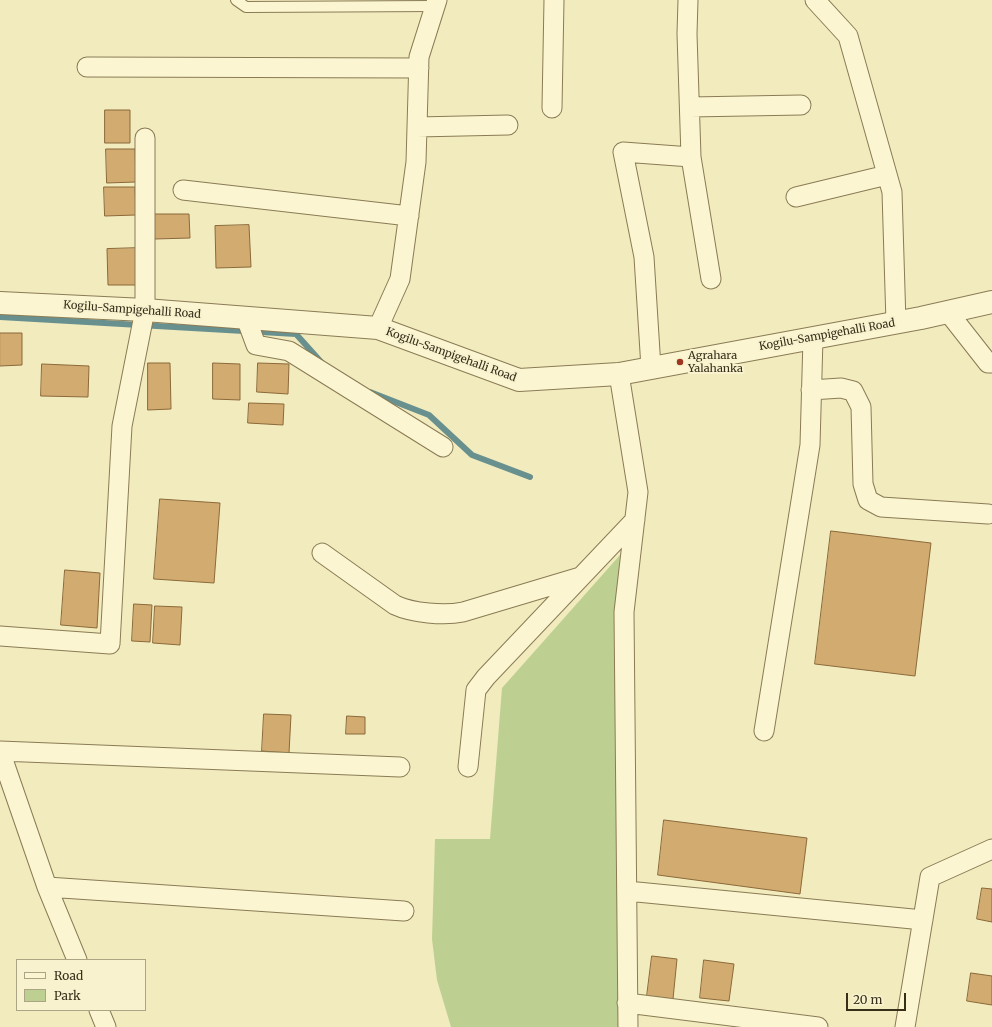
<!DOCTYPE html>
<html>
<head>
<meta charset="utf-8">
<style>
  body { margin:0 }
  #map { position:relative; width:992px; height:1027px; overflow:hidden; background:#f1ebbe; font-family:Merriweather,serif }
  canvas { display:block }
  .legend { position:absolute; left:16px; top:959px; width:130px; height:52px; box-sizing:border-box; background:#f8f3ce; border:1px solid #aba586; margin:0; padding:5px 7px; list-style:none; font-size:12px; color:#382f1b }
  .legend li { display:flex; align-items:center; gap:8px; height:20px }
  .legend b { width:20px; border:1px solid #aba586 }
  .scale { position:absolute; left:846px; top:993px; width:60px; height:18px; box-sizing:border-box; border:2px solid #382f1b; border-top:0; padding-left:5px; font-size:12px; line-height:14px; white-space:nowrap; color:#382f1b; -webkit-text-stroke:3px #f8f3ce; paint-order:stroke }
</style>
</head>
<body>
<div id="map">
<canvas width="992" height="1027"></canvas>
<ul class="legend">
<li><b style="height:5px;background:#fbf6d1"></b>Road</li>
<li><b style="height:11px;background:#bdd091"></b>Park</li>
</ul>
<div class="scale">20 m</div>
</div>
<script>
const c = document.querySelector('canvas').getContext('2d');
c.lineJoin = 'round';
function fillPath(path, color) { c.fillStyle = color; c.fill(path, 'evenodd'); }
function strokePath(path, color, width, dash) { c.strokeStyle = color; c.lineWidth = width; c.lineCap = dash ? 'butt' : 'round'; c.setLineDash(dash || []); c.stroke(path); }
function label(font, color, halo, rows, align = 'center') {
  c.font = font + ' Merriweather,serif'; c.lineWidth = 4; c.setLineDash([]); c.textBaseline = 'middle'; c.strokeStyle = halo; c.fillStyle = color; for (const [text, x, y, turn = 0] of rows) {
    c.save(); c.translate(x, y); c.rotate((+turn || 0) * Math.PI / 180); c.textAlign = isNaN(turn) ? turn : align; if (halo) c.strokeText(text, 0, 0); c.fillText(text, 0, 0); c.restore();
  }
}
fillPath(new Path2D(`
  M620 555 616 651 619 1027H451L437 980 432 939 435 839H490L502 688Z`), '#bdd091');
strokePath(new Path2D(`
  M0 317 296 334 322 363
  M370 392 429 415 472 455 530 477`), '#68908e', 6);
const building = new Path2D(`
  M105 110H130V143H105Z
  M106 149H135L136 182 107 183Z
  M104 187H135L136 215 105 216Z
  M155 214H189L190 238 155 239Z
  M249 225 251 267 216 268 215 226Z
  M139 248 140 285H108L107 249Z
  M0 333H22V365L0 366Z
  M148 363H170L171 409 148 410Z
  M213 363 240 364V400L213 399Z
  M258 363 289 364 288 394 257 392Z
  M42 364 89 366 88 397 41 396Z
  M249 403 284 404 283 425 248 423Z
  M160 499 220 503 214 583 154 579Z
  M831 531 931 543 915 676 815 664Z
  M65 570 100 573 97 628 61 625Z
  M134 604 152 605 150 642 132 641Z
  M155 606 182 607 180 645 153 643Z
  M264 714 291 715 289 753 262 751Z
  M347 716 365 717V734H346Z
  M664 820 807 838 800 894 658 875Z
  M982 888 992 889V922L977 919Z
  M652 956 677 959 673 999 647 996Z
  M704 960 734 964 729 1001 700 998Z
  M971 973 992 976V1005L967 1001Z`);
fillPath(building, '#d2ab70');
strokePath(building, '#8b6939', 1);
const service = new Path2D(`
  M236 0 246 7 435 6`);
const minor = new Path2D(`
  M815 0 848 36 892 192 896 323
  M87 67 419 68
  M690 107 801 105
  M552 108 554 0
  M417 127 508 125
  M691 157 711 279
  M183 190 409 216
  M796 197 887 175
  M948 312 988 363H992
  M246 318 256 345 289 351 443 447
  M378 328 400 279 416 162 419 57 437 0
  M651 368 644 257 623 152 691 157 687 34 688 0
  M619 374 638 492 624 612 628 1027
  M811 390 841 388 853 391 861 407 863 484 868 500 881 507 988 514
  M322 553 395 605C412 613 444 616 463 612L580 577
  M0 636 110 644 122 426 145 310V138
  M764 731 810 445 813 338
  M0 751 400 767
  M0 751 47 887 77 960
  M468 767 476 690 486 677 635 520
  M47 887 404 911
  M627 891 923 920
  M627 1003 818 1027
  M99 1010 106 1027
  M905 1027 930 877 992 849`);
const tertiary = new Path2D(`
  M0 303 145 310 378 328 519 380 619 374 921 318 992 302`);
strokePath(service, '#8a7b55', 12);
strokePath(minor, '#8a7b55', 21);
strokePath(tertiary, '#8a7b55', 24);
strokePath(service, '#fbf6d1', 10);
strokePath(minor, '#fbf6d1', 19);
strokePath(tertiary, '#fbf6d1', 22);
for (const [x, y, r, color] of [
  [680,362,4,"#9e3721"]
]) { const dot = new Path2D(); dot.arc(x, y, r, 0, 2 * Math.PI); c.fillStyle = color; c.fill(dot); strokePath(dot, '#f8f3ce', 1.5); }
label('11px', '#382f1b', '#f8f3ce', [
  ["Kogilu-Sampigehalli Road",132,310,4],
  ["Kogilu-Sampigehalli Road",827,335,-10],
  ["Kogilu-Sampigehalli Road",451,355,20]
]);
label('11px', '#382f1b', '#f8f3ce', [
  ["Agrahara",688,356],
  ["Yalahanka",688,369]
], 'left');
</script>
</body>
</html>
